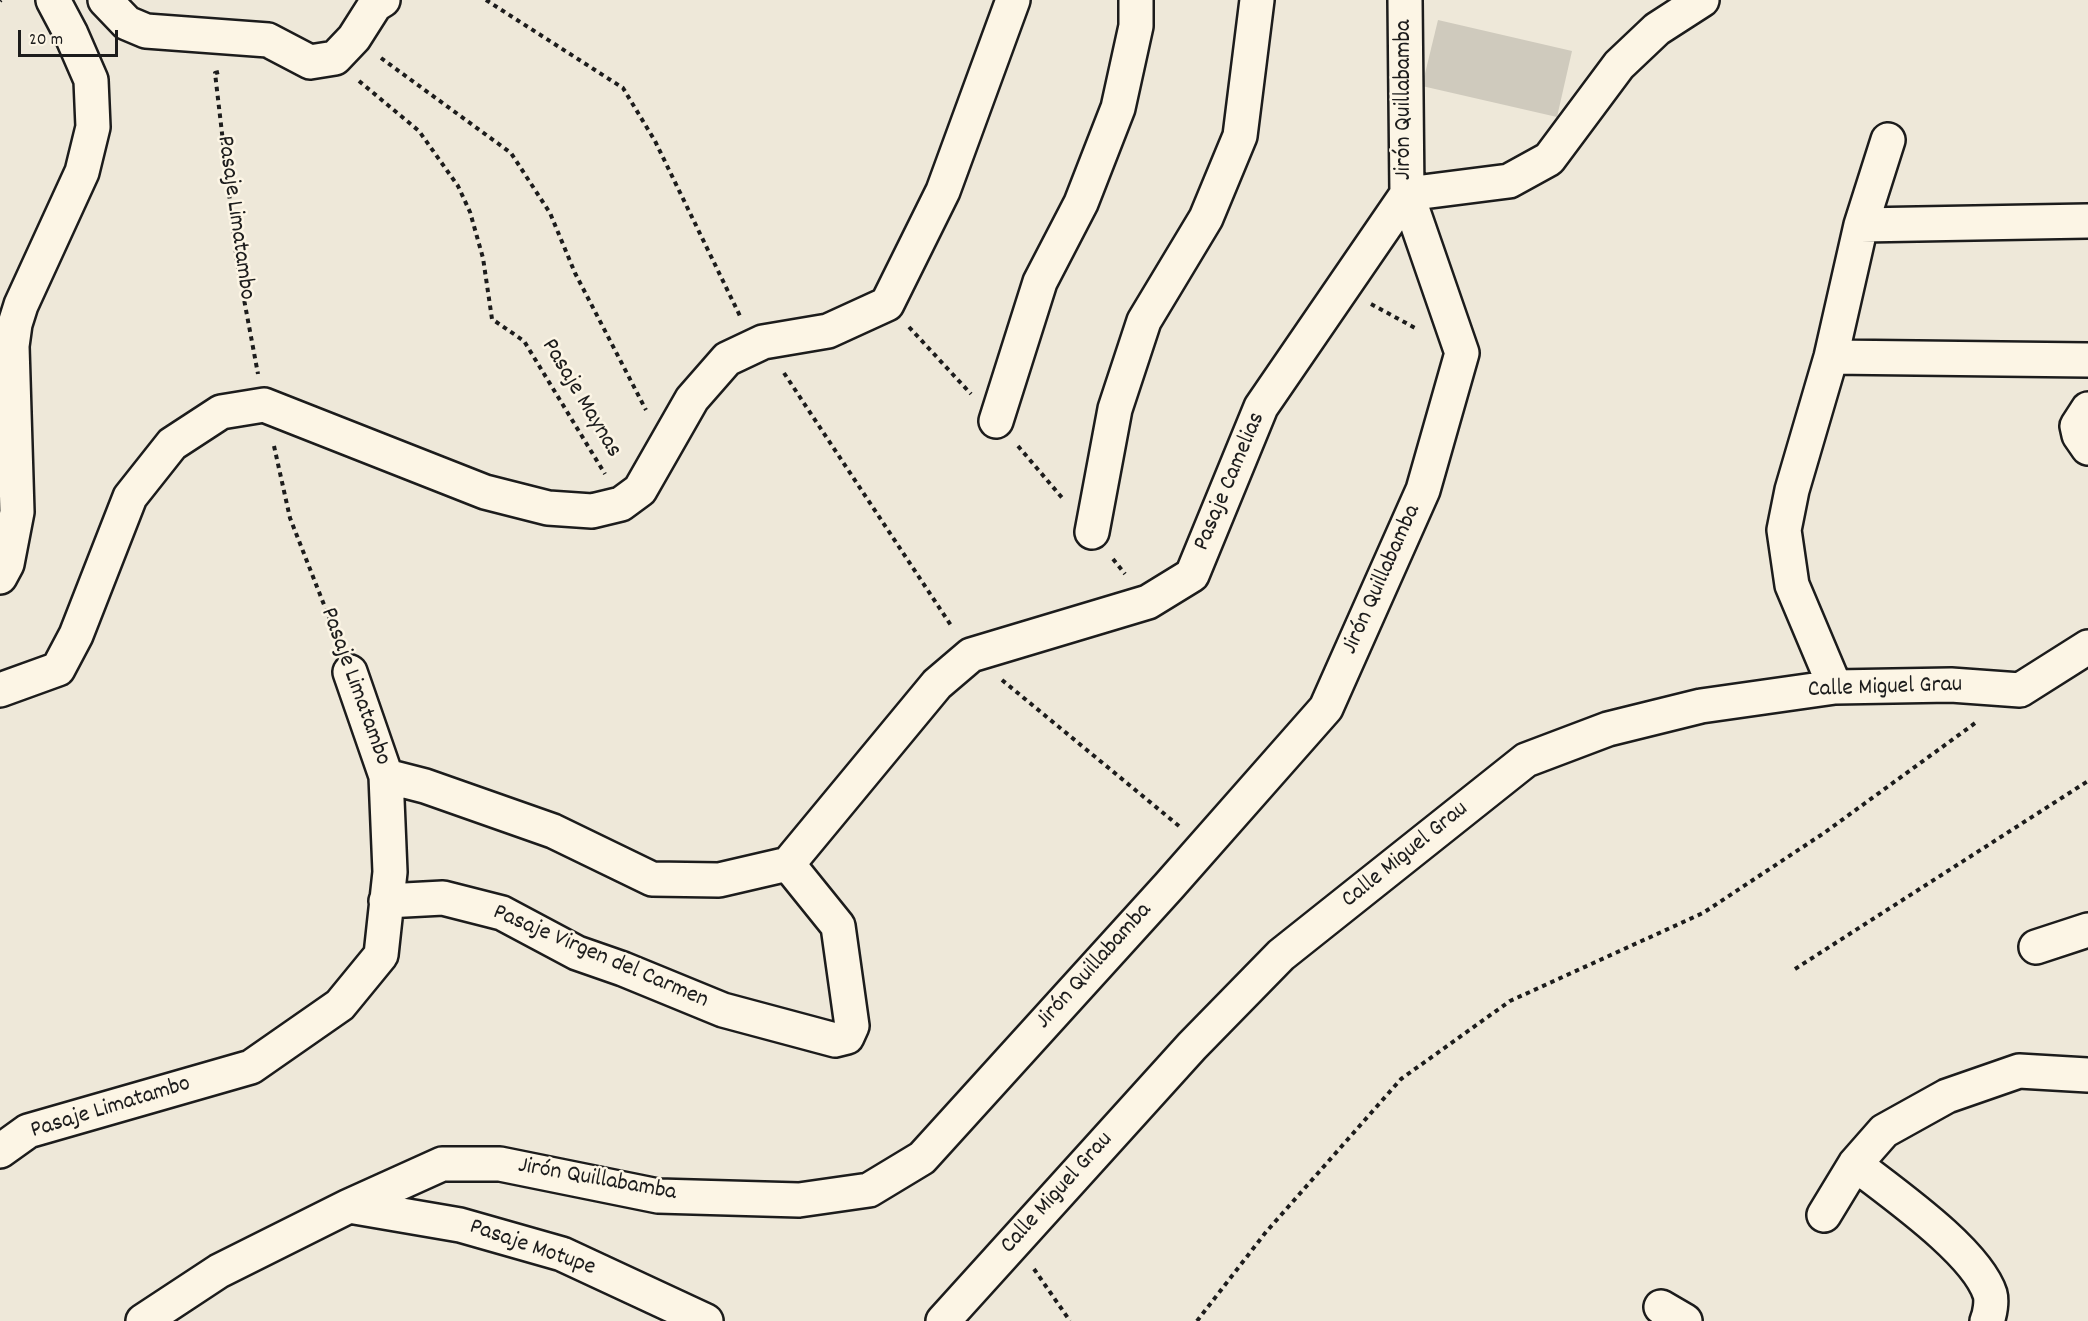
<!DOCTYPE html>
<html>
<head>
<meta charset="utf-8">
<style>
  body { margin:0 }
  #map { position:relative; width:2088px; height:1321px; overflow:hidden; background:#eee8d9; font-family:Dekko,sans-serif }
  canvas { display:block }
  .scale { position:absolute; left:18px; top:30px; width:100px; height:27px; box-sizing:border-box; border:3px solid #1c1c1c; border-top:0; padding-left:8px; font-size:18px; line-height:21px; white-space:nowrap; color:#1c1c1c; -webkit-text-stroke:4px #fcf5e5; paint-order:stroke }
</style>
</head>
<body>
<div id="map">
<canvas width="2088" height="1321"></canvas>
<div class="scale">20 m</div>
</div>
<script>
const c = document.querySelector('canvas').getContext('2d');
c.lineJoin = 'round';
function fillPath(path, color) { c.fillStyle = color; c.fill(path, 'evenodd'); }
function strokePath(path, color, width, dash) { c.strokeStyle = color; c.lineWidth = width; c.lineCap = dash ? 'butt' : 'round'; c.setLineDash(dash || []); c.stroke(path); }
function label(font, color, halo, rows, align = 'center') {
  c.font = font + ' Dekko,sans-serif'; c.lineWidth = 5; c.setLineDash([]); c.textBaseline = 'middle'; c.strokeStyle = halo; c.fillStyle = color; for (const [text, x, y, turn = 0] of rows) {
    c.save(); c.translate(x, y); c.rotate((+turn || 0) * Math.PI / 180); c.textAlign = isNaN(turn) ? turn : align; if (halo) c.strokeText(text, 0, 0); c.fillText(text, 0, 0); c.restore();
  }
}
fillPath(new Path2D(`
  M1438 20 1572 51 1557 117 1422 86Z`), '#cfcabd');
const minor = new Path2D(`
  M105 0 127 23 146 31 268 40 310 62 335 58 354 38 375 5 383 0
  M1407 194 1509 181 1549 159 1619 65 1657 29 1702 0
  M1861 225 2088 221
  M1831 357 2088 360
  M2088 409 2077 426 2079 435 2088 448
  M996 421 1040 282 1081 203 1118 108 1136 26V0
  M1092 532 1115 409 1144 321 1206 218 1240 136 1257 0
  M0 577 7 564 17 512 12 346 15 324 21 305 82 172 93 127 91 80 71 34 53 0
  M1835 687 1792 585 1784 530 1792 490 1831 357 1861 225 1888 140
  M0 690 58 669 76 635 130 497 172 444 221 412 264 405 485 492 548 508 592 511 621 504 640 490 692 399 727 359 763 342 828 331 887 304 943 191 1013 0
  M386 776 425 786 553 831 652 879 719 880 788 864 937 684 971 655 1148 602 1192 575 1261 407 1407 194
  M386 901 443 898 502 913 577 953 623 969 723 1010 835 1040 847 1037 852 1026 838 926 788 864
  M2036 947 2088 930
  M0 1151 28 1131 251 1067 340 1005 381 955 390 872 386 776 350 672
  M1855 1164C1892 1193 1976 1251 1990 1294 1992 1301 1990 1314 1987 1321
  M349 1206 460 1225 562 1254 706 1321
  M1824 1215 1855 1164 1884 1131 1947 1096 2019 1071 2088 1075
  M1661 1307 1685 1321
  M143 1321 219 1271 349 1206 442 1164H500L658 1196 799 1200 869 1190 922 1158 1169 886 1326 708 1423 490 1462 353 1407 194 1405 0
  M943 1321 1192 1046 1281 955 1526 760 1608 729 1701 706 1835 687 1951 685 2020 690 2088 647`);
strokePath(minor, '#1c1c1c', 38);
strokePath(new Path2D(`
  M486 0 623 88 655 141 740 316
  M0 1 1 0
  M381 58 511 153 550 213 575 273 646 410
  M219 72 215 73 237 262 258 374
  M359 81 419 131 458 186 470 212 483 258 492 319 524 341 605 474
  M1371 304 1417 329
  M909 327 971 394
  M784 373 952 627
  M274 446 290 518 339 643
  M1018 446 1064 500
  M1113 559 1125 574
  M1002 680 1179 826
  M1795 969 2088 781
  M1034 1269 1070 1321
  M1197 1321 1266 1232 1401 1079 1510 1001 1703 913 1824 833 1978 721`), '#1c1c1c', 4, [4.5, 4.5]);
strokePath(minor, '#fcf5e5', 33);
label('24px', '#1c1c1c', '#fcf5e5', [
  ["Jirón Quillabamba",1406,100,-90],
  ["Pasaje Limatambo",234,218,82],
  ["Pasaje Maynas",580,399,59],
  ["Pasaje Camelias",1231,482,-67],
  ["Jirón Quillabamba",1383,580,-66],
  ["Pasaje Limatambo",354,687,70],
  ["Calle Miguel Grau",1885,689,-2],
  ["Calle Miguel Grau",1406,856,-39],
  ["Pasaje Virgen del Carmen",600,958,23],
  ["Jirón Quillabamba",1095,967,-48],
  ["Pasaje Limatambo",111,1109,-17],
  ["Jirón Quillabamba",597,1181,10],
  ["Calle Miguel Grau",1058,1194,-48],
  ["Pasaje Motupe",532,1249,19]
]);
</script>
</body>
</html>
